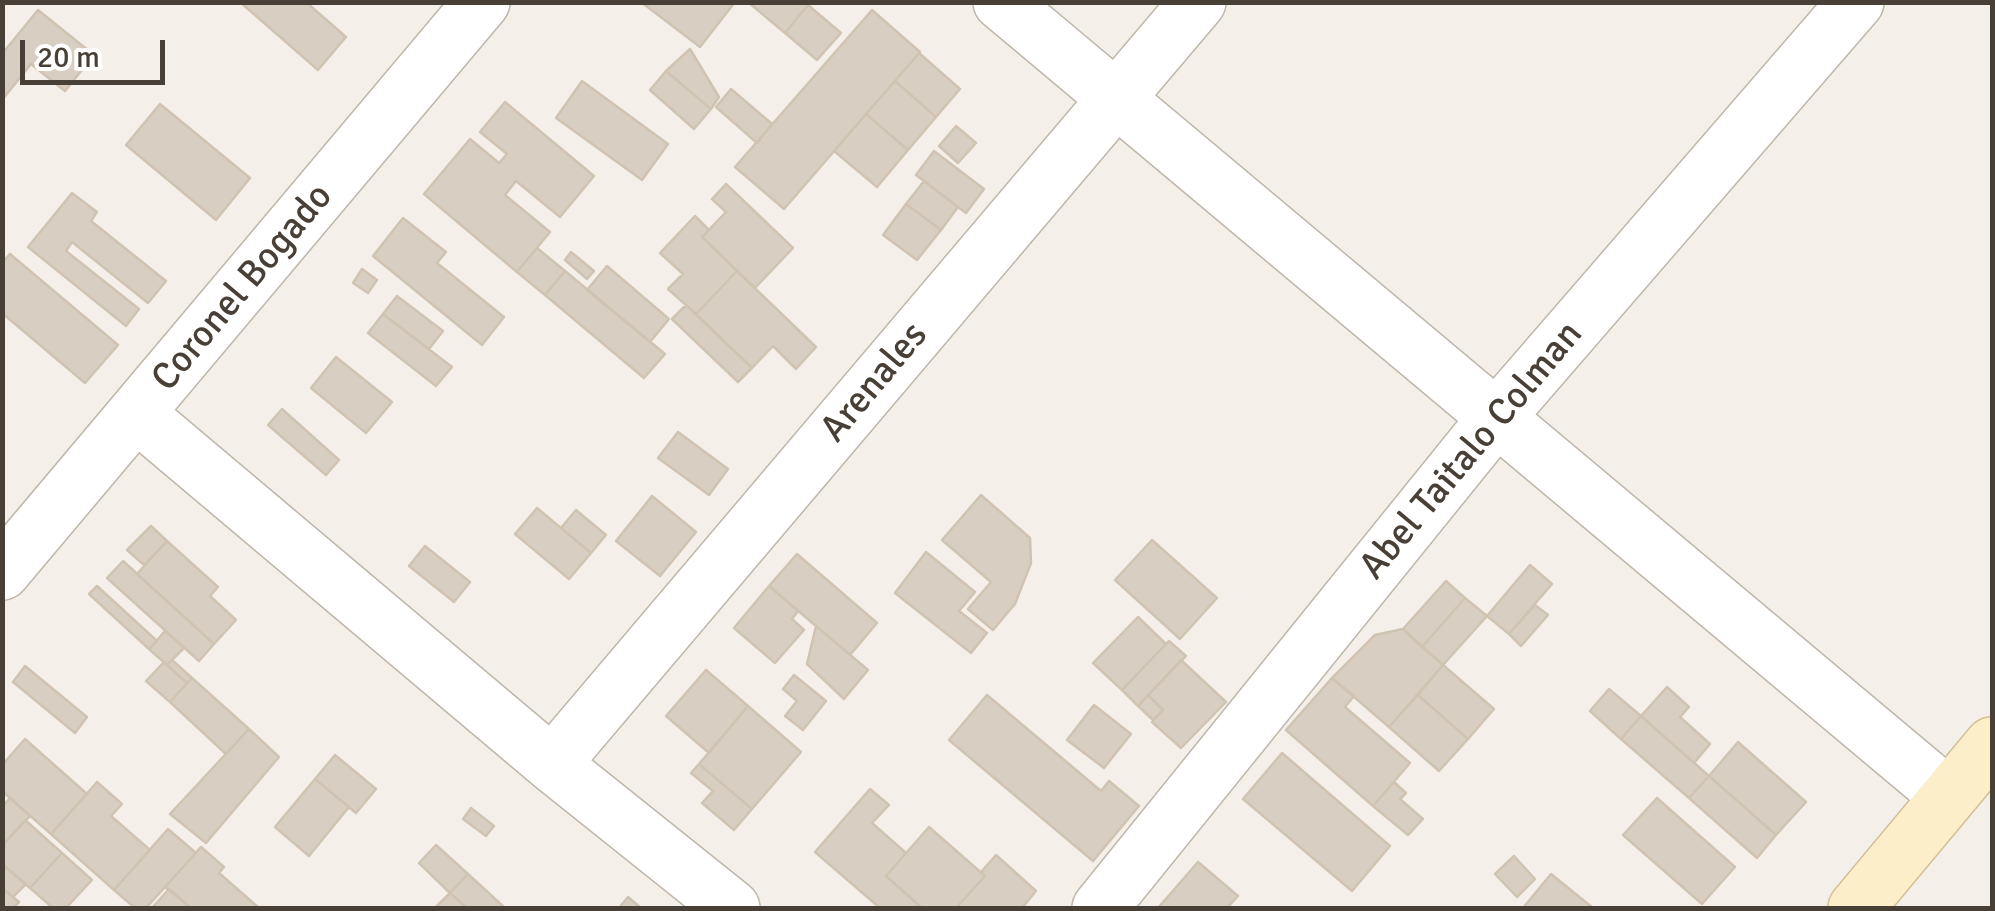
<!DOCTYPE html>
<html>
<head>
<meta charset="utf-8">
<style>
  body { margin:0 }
  #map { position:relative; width:1995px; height:911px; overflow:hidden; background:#f4f0e9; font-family:Signika,sans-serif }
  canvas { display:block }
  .frame { position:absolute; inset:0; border:5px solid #484037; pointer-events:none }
  .scale { position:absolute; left:20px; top:40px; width:145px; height:45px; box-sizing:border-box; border:5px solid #484037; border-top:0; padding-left:12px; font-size:30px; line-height:35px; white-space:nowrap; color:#484037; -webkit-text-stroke:8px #fff; paint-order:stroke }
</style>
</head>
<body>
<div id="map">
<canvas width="1995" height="911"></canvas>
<div class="frame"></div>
<div class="scale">20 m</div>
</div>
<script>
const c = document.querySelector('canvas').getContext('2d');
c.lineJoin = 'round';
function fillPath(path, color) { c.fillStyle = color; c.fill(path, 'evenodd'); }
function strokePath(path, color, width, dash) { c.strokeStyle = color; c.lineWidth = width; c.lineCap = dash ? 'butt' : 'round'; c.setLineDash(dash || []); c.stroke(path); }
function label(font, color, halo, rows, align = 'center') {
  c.font = font + ' Signika,sans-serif'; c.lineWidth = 10; c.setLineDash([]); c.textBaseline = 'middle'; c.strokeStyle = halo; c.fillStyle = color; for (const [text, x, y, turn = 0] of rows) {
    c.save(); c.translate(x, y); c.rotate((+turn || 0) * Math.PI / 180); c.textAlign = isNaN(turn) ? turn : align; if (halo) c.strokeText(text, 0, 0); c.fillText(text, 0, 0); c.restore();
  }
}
const building = new Path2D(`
  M240 2H306L346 37 318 70Z
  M641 2H735L700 47Z
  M748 2H805L808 5 785 33Z
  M808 5 841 33 817 60 785 33Z
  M38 10 94 55 65 91 31 64 2 100V54Z
  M872 10 920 52 784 209 735 167Z
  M690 49 719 97 711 109 666 71Z
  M919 53 960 89 936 117 895 81Z
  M666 71 711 109 694 129 650 90Z
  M582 81 668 144 642 180 556 118Z
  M895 81 936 117 908 150 866 114Z
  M731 89 772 124 757 143 716 107Z
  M505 102 594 176 560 217 516 181 505 195 550 232 517 272 424 194 470 139 499 163 507 154 480 132Z
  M160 104 250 178 216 220 126 145Z
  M866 114 908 150 877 187 834 151Z
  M956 126 976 143 958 163 939 146Z
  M934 151 984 189 966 213 916 175Z
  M924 181 958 207 941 230 906 204Z
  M726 184 793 248 755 288 702 237 726 212 712 199Z
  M72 193 97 212 91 221 166 281 148 303 72 242 66 251 139 309 126 326 28 247Z
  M906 204 941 230 917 260 883 235Z
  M695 216 709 230 702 237 737 271 696 314 668 289 683 274 660 253Z
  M403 218 446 252 437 263 504 317 482 345 373 256Z
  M537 248 565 271 545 295 517 272Z
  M571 252 594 271 587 279 565 260Z
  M10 254 118 345 85 383 2 313V263Z
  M607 266 669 319 650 342 587 290Z
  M362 269 377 280 368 293 353 283Z
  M565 271 665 354 644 378 545 295Z
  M737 271 816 347 796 369 773 346 752 368 696 314Z
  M397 296 443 331 429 349 383 314Z
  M686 305 752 368 738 382 672 319Z
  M383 314 452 367 436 386 368 333Z
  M336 357 392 402 366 433 311 388Z
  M282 409 339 460 326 475 268 425Z
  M678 432 728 469 709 495 658 458Z
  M981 495 1030 538 1031 563 1015 604 993 630 968 609 991 582 942 540Z
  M652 496 696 532 660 576 616 541Z
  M537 508 591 553 569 579 515 534Z
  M576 510 606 535 591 553 561 528Z
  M151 526 167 541 144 565 127 550Z
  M1152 540 1217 598 1180 639 1115 580Z
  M167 541 218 587 210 596 236 620 214 644 137 574Z
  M425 546 470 582 454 602 409 566Z
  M926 552 975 592 959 611 987 633 971 653 895 593Z
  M797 554 877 623 850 655 769 586Z
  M123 561 214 644 199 661 107 578Z
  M1530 565 1552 584 1509 634 1487 616Z
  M1446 581 1465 598 1422 647 1403 629Z
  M97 586 157 641 149 649 89 594Z
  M769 586 798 611 792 619 804 630 775 663 734 628Z
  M1465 598 1487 616 1443 665 1422 647Z
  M1535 605 1548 615 1521 646 1509 634Z
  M1138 617 1166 644 1122 690 1093 663Z
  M816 626 868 670 844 699 807 664Z
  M1403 629 1443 665 1389 727 1332 678 1375 635Z
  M165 631 184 648 167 665 149 649Z
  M1169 641 1186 656 1138 706 1122 690Z
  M172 660 192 678 187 683 167 665Z
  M1181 660 1226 702 1181 748 1152 722 1163 710 1148 695Z
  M164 662 187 683 170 702 146 681Z
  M1443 665 1494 709 1468 739 1418 695Z
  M25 666 87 717 75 733 13 682Z
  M706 670 748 706 709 753 666 716Z
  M794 675 826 701 803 730 785 716 797 701 783 689Z
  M192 678 249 729 226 754 170 702Z
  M1332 678 1354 696 1345 707 1410 763 1373 806 1286 730Z
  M1667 687 1689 707 1680 717 1710 744 1694 763 1641 716Z
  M1609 689 1641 716 1621 739 1590 711Z
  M987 695 1101 791 1109 781 1139 806 1093 861 949 740Z
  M1148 695 1163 710 1153 720 1138 706Z
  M1418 695 1468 739 1439 771 1389 727Z
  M1094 705 1131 734 1104 768 1067 740Z
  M748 706 801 752 752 809 699 764Z
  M1641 716 1709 776 1689 798 1621 739Z
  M249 729 279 757 206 843 170 814Z
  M25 739 87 794 51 834 2 791V765Z
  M1738 742 1806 802 1776 835 1709 776Z
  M1282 753 1390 846 1352 891 1243 799Z
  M335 755 376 789 356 813 315 779Z
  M699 764 752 809 734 830 702 803 713 791 691 773Z
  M1709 776 1776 835 1757 858 1689 798Z
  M315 779 349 807 309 856 275 827Z
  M97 782 122 804 111 816 150 850 114 890 51 834Z
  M1394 782 1406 793 1400 799 1423 819 1408 835 1373 806Z
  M870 789 889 805 872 823 906 853 886 876 922 908H880L815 852Z
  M10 798 30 816 2 846V807Z
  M1657 798 1735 867 1702 904 1623 835Z
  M471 808 494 826 486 836 463 819Z
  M25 820 62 853 30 888 2 864V846Z
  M929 827 985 876 956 908H922L886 876Z
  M168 829 196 853 146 908H135L114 890Z
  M436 845 468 874 450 893 419 863Z
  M201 847 224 867 219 873 259 908H191L165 887Z
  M62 853 92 880 66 908H53L30 888Z
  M996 855 1036 891 1022 908H956L985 876 981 872Z
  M1514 856 1535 879 1517 897 1495 874Z
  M1198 862 1238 896 1227 908H1158Z
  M2 864 26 884 13 897 2 888Z
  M468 874 505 908H467L450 893Z
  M1551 874 1593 908H1523Z
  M2 888 19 902 13 908H2Z
  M169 889 191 908H152Z
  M450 893 467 908H435Z
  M628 897 641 908H619Z`);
fillPath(building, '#d8cec1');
strokePath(building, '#d0c3b2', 2.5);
const minor = new Path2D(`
  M1001 2 1948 796
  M137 414 552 764 732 908
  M2 572 482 2
  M552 764 1198 2
  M1100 908 1496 418 1856 2`);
const secondary = new Path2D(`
  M1856 908 1992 745`);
strokePath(minor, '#bfb7ab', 58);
strokePath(secondary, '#d3c099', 58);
strokePath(minor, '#fff', 55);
strokePath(secondary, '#fdeeca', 55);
label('38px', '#484037', '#fff', [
  ["Coronel Bogado",243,288,-50],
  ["Arenales",875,383,-50],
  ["Abel Taitalo Colman",1472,451,-50]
]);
</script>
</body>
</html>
